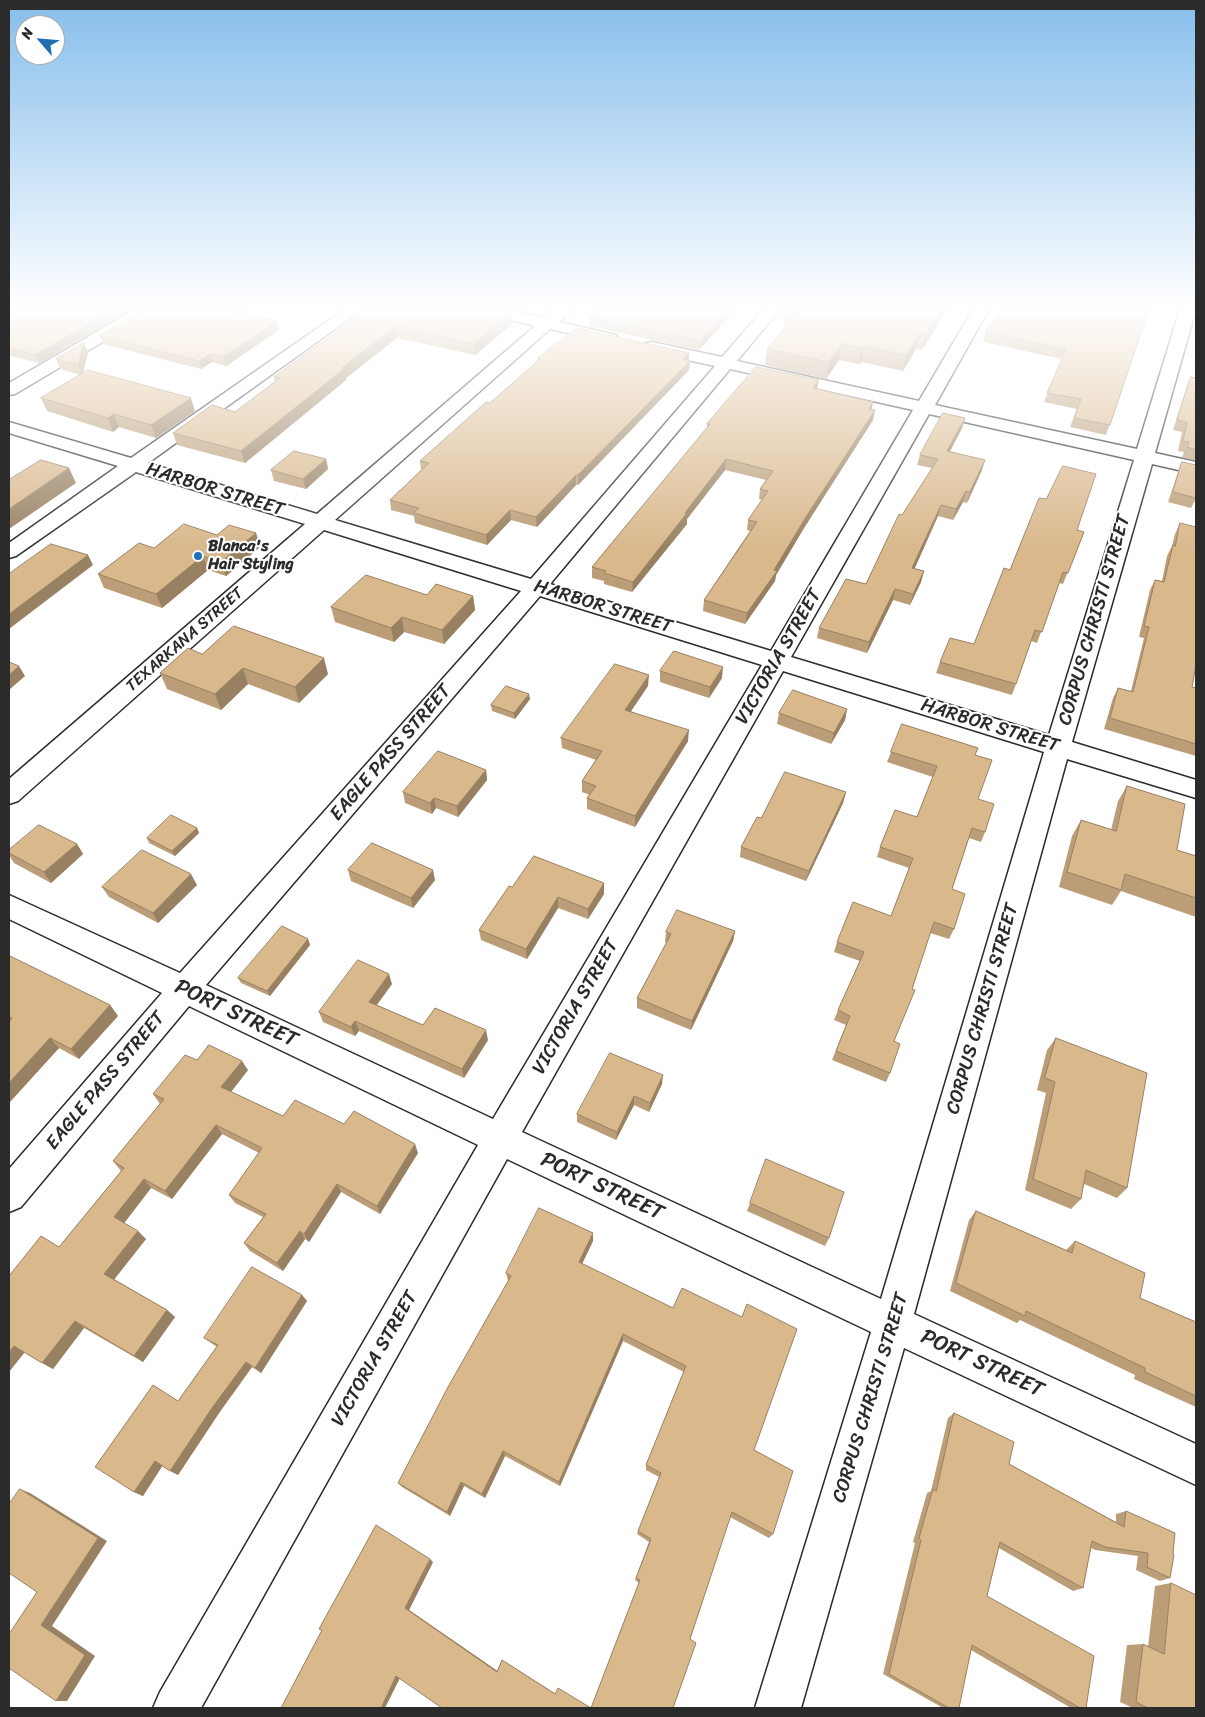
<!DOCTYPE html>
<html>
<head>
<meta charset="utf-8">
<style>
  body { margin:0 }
  #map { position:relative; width:1205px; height:1717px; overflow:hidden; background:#fff; font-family:Sriracha,sans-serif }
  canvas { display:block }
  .frame { position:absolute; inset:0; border:10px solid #2b2b2b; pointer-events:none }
  .north { position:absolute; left:15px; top:15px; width:50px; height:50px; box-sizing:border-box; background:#fff; border:1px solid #aaa; border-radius:50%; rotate:297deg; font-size:14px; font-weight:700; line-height:20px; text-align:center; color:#2b2b2b }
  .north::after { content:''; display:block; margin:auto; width:18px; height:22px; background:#1f6fb2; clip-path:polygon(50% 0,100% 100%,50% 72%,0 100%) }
</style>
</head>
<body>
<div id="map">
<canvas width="1205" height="1717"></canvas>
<div class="frame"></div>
<div class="north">N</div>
</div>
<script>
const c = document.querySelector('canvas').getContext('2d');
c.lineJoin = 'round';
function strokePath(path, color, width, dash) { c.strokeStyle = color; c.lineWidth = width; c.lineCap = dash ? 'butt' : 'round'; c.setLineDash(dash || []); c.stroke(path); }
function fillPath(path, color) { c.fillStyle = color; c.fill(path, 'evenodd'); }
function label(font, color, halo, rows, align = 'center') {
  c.font = font + ' Sriracha,sans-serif'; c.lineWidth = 4; c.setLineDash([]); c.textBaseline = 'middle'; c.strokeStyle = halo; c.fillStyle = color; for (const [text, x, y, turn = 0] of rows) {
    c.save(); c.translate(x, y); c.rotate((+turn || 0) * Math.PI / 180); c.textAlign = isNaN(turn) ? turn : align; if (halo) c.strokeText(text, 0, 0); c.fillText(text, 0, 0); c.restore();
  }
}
const minor = new Path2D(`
  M136 309H155L153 312 15 394 9 395V383Z
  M345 309H363L148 463 317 514 535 326 476 312 474 309H503L544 318 555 309H572L559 322 616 335 618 338 616 341 610 343 550 329 335 520 531 579 715 366 646 351 644 347 646 343 652 342 722 357 764 309H780L737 361 919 401 973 309H989L935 405 1137 449 1180 309H1196L1155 453 1196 462V474L1152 464 1072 742 1196 780V798L1067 759 914 1314 1196 1444V1485L904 1348 801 1708H755L871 1332 507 1159 201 1708H153L160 1692 478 1145 189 1006 21 1207 9 1212V1169L162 993 9 919V895L180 973 521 591 324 530 18 801 9 804V779L305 524 136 472 16 556 9 558V543L118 466 9 433V422L131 458ZM730 369 913 410 771 651 550 584ZM929 414 1134 460 1049 735 791 657ZM540 596 762 665 493 1119 206 985ZM783 671 1044 752 881 1299 522 1132Z`);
strokePath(minor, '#2b2b2b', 3);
fillPath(minor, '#fff');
fillPath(new Path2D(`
  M9 309H132L39 363 11 356 9 357Z
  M249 309 242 313 277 321 279 330 226 366 212 362 201 369 103 344 100 336Z
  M369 309 444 311 513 323 475 355 397 338 346 378V380L245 463 177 445 173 433 235 412 275 382 274 377Z
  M513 309H528L525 312Z
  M596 309H736L699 350 589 326V317Z
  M787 309H948L922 350 916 349 903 371 861 362 859 364 839 360 826 379 765 365 767 349 785 327H783L786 311Z
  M1149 309 1106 435 1070 427 1077 409 1044 402 1062 359 983 342 986 332Z
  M84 343 88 353 83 373 195 411 156 438 119 427 113 432 47 411 41 398 80 375 60 369 56 359Z
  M689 353V370L578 485H576L537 527 511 520 487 545 415 523 414 516 391 510 390 500 421 470 420 461 490 403 538 360V358Z
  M1191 377 1196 378V461L1182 457 1184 452 1178 451 1182 432 1173 430 1187 386Z
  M817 389 872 409 873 420 804 528 776 575 775 581 745 624 703 611 704 600 750 531 747 530 748 520 762 500 759 499 760 489 766 480 725 470 687 519V524L632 592 604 584V581L592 578V567L707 428V424Z
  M965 418 962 428 950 451 982 470 967 503 963 502 953 520 938 516 914 569 924 571 921 582 910 605 893 600 867 653 817 638 819 628 866 584 902 515 932 468 917 465 920 455Z
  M326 459 328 469 306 489 274 481 271 470Z
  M1182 462 1196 498 1191 508 1168 502 1178 472Z
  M1180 523 1192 687 1196 688V756L1104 729 1113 698 1118 688 1131 691 1144 638 1139 637 1150 590 1155 580 1162 581 1167 556 1172 546 1175 534Z
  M1077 530 1084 532 1063 584 1059 583 1037 643 1031 641 1012 695 936 673 940 662 974 644 1010 570Z
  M256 533 260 547 226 576 208 570 162 608 104 588 98 574 154 548 217 535Z
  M427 595 473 596 475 610 444 644 404 632 394 642 335 622 331 607Z
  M202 654 328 674 299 703 248 684 221 710 167 689 160 673Z
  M660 671 722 678 709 698 660 682Z
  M648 686 631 711 688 741 635 827 587 809V798L590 795 582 792V781L596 760 562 748 561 738Z
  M530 699 515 719 492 711 491 705Z
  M847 709 845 720 831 744 777 724 779 713Z
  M891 752 975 755 978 799 985 832 981 842 969 838 952 889 954 929 949 939 930 933 894 1041 890 1073 886 1082 832 1060 846 1025 834 1020 838 1010 860 961 834 952 837 942 891 916 909 868 877 857 880 847 917 817 933 777 887 762Z
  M486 770 487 780 458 817 436 808 432 814 405 803 403 792Z
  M1127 786 1177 850 1196 856V917L1121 891 1112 905 1059 887 1072 836 1081 820 1111 830 1118 801Z
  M846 792 843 803 806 881 740 857 741 847 761 818Z
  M197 828 199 833 175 856 149 843 147 838Z
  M77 844 83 854 51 883 14 863 9 855V850Z
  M348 870 435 880 413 908 351 881Z
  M604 883V894L588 919 558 908 527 959 481 940 479 930 512 887Z
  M197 885 158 923 109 897 102 887Z
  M735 931 733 941 691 1030 637 1008V998L667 943 665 942 666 932Z
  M308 939 310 945 270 996 241 983 238 978Z
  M9 958 110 1005 118 1016 79 1059 59 1048 9 1103Z
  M392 984 377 1005 423 1025 488 1040 464 1078 359 1031 355 1036 323 1022 319 1012Z
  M1056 1038 1127 1188 1117 1198 1084 1184 1081 1199 1071 1209 1025 1190 1046 1093 1037 1090 1047 1050Z
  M197 1060 248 1070 231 1092 283 1116 344 1124 418 1153 380 1214 341 1192 309 1242 305 1239 283 1271 250 1251 244 1243 263 1217 235 1203 229 1195 259 1153 222 1134 172 1199 151 1188 124 1223 146 1239 114 1279 167 1310 175 1317 143 1362 84 1328 53 1369 25 1352 59 1247 121 1171 113 1161 160 1104 153 1094Z
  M662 1084 649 1112 634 1105 616 1140 577 1122V1114Z
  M750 1203 829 1238 825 1246 747 1211Z
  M976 1211 1066 1250 1075 1241 1140 1298 1196 1322V1407L1134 1379 1135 1375 1020 1320 1017 1323 950 1291 969 1220Z
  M593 1241 582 1264 673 1308 754 1450 773 1534 769 1538 730 1517 690 1639 673 1708H442L400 1678 281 1708 433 1562 409 1610 497 1671 502 1660 504 1661 556 1694 591 1708 639 1583 635 1580 649 1542 637 1534 659 1477 646 1470V1465L684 1372 623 1341 560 1486 505 1456 485 1498 464 1486 450 1516 402 1487 398 1483 508 1281 506 1273Z
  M302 1295 307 1301 261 1373 252 1367 219 1413 178 1475 162 1466 143 1496 134 1492 178 1401 217 1347 211 1343 204 1338Z
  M954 1413 1009 1464 1116 1522V1514L1126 1511 1170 1578 1160 1581 1136 1570 1138 1556 1095 1550 1091 1548 1083 1588 1073 1591 999 1548 987 1596 1086 1708H1071L971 1650 959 1708H943L883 1674 915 1543 913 1542 927 1493 931 1491 948 1418Z
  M1171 1583 1196 1708H1133L1120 1702 1127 1645 1143 1644 1148 1647 1155 1586Z`), '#bb9e78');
fillPath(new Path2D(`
  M115 309H132L39 363 35 355Z
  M233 309H249L233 319 231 310Z
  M729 309H736L699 350 700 341Z
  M942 309H948L922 350 926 334Z
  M512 311 513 323 475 355 474 344Z
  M277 321 279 330 226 366 224 357Z
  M395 326 397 338 346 378V380L245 463 241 451 342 368Z
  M920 333 916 349 903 371 906 355Z
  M84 343 88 353 82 375 78 365Z
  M842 344 839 360 826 379 829 362Z
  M864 346 861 362 859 364 862 348Z
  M689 353 688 362 690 361 689 370 578 485V475Z
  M210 354 212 362 201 369 199 361Z
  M819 380 817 390 813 388Z
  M191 398 195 411 156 438 151 425Z
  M873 402 871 412 869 409Z
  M875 410 873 420 804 528 776 575 775 581 745 624 747 613 774 570 806 517Z
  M114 414 119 427 113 432 108 418Z
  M965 418 962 428 945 461 947 451Z
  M326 459 328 469 306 489 303 479Z
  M726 459 725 470 687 519V524L632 592 633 582 685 513Z
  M985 460 982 470 967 503 970 492Z
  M69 468 76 483 9 529V509Z
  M576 475V485L537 527 536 517Z
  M966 491 963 502 953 520 956 509Z
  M941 505 938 516 910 579 912 568Z
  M510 510 511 520 487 545 486 535Z
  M256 533 260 547 226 576 221 562Z
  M88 555 93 565 9 629V614Z
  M203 556 208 570 162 608 156 594Z
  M924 571 921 582 910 605 913 594Z
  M895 589 893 600 867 653 869 642Z
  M473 596 475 610 444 644 442 630Z
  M402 617 404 632 394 642 391 628Z
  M324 658 328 674 299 703 295 687Z
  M19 666 25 676 9 690V675Z
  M723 667 722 678 709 698 710 687Z
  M243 668 248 684 221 710 215 694Z
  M649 675 648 686 625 720V710Z
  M529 694 530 699 515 719 514 713Z
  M847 709 845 720 831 744 834 733Z
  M689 730 688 741 635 827V816Z
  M486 770 487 780 458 817 457 806Z
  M846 792 843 803 806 881 809 871Z
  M434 798 436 808 432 814 430 803Z
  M197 828 199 833 175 856 172 851Z
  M77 844 83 854 51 883 44 872Z
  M433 870 435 880 413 908 411 898Z
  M191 874 197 885 158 923 153 913Z
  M604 883V894L588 919V909Z
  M558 897V908L527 959 526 949Z
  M735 931 733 941 691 1030 692 1021Z
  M308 939 310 945 270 996 267 991Z
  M389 974 392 984 372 1011 369 1002Z
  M110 1005 118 1016 79 1059 71 1049Z
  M355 1021 359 1031 355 1036 351 1027Z
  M486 1030 488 1040 464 1078 462 1069Z
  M50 1038 59 1048 9 1103V1083Z
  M242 1061 248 1070 227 1097 221 1087Z
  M663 1075 662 1084 649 1112 650 1103Z
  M634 1096V1105L616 1140 617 1132Z
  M216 1125 222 1134 172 1199 165 1191Z
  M415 1144 418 1153 380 1214 377 1206Z
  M144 1179 151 1188 122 1226 114 1217Z
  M337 1184 341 1192 309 1242 304 1234Z
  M138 1231 146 1239 113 1281 104 1274Z
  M300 1231 305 1239 283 1271 277 1263Z
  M593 1233V1241L579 1270V1262Z
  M302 1295 307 1301 261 1373 255 1368Z
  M167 1310 175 1317 143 1362 134 1356Z
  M75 1321 84 1328 53 1369 42 1363Z
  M623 1334V1341L560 1486 559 1482Z
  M14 1346 25 1352 9 1372V1352Z
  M246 1362 252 1367 219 1413 178 1475 170 1471 212 1408Z
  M503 1451 505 1456 485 1498 482 1494Z
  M155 1461 163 1465 143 1496 134 1492Z
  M461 1482 464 1486 450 1516 447 1512Z
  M20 1489 30 1493 107 1541 52 1626 95 1656 67 1701H56L41 1625 98 1538Z
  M430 1559 433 1562 409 1610 499 1672H497L405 1608Z
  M396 1676H401L385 1708H381Z`), '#988162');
const building = new Path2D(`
  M9 309H115L35 355 9 348Z
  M145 309H233L231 310 277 321 224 357 210 354 199 361 100 336Z
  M369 309H433L444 311 447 309H502L512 311 474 344 395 326 342 368 344 369 241 451 173 433 212 405 235 412 280 378 274 377Z
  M596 309H729L700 341 589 317Z
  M787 309H942L926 334 920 333 906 355 864 346 862 348 842 344 829 362 767 349 797 314 786 311Z
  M1002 309H1149L1110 425 1074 418 1081 399 1047 393 1066 350 986 332Z
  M577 328 689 353 683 359 690 361 578 475H576L536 517 510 510 486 535 414 513 419 508 390 500 429 463 420 461 486 402 490 403 540 359 538 358Z
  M84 343 78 365 56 359Z
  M756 367 819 380 813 388 873 402 869 409 875 410 806 517 774 570 777 571 747 613 704 600 757 522 748 520 768 491 760 489 773 471 726 459 685 513H687L633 582 604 573 606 571 592 567 710 424H707Z
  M88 370 191 398 151 425 114 414 108 418 41 398Z
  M1191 377 1196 378V450L1187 447 1189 442 1183 441 1187 422 1177 420Z
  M943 413 965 418 947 451 985 460 970 492 966 491 956 509 941 505 912 568 924 571 913 594 895 589 869 642 819 628 846 579 866 584 899 514 902 515 938 459 920 455Z
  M294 451 326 459 303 479 271 470Z
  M41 460 69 468 9 509V480Z
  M1182 462 1196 465V498L1173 492Z
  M1063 466 1096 474 1077 530 1084 532 1068 573 1063 572 1042 632 1035 630 1016 684 940 662 950 638 974 644 1004 568 1010 570 1039 498 1046 499Z
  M1180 523 1196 527V665L1192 687 1196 688V744L1110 718 1118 688 1133 692 1149 627 1144 626 1155 580 1164 582 1173 545 1175 546Z
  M184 524 217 535 229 525 256 533 221 562 203 556 156 594 98 574 139 543 154 548Z
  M51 544 88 555 9 614V574Z
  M366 575 427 595 436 584 473 596 442 630 402 617 391 628 331 607Z
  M234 626 324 658 295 687 243 668 215 694 160 673 188 648 202 654Z
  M674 651 723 667 710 687 660 671Z
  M9 662 19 666 9 675Z
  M615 664 649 675 625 710 689 730 635 816 587 798 596 786 582 781 602 751 561 738Z
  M506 686 529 694 514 713 491 705Z
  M793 690 847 709 834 733 779 713Z
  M902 724 978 748 975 755 992 760 978 799 994 804 985 832 972 828 952 889 965 894 954 929 934 922 912 989 915 990 894 1041 900 1044 890 1073 836 1051 850 1016 838 1010 864 952 837 942 853 902 891 916 913 858 880 847 895 810 917 817 937 766 891 752Z
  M438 751 486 770 457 806 434 798 430 803 403 792Z
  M785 772 846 792 809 871 741 847 757 817 761 818Z
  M1127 786 1185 804 1177 850 1196 856V898L1125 874 1121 890 1067 872 1081 820 1116 831Z
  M171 815 197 828 172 851 147 838Z
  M39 825 77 844 44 872 9 853V850Z
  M372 843 433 870 411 898 348 870Z
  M142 850 191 874 153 913 102 887Z
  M534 856 604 883 588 909 558 897 526 949 479 930 509 886 512 887Z
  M677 910 735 931 692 1021 637 998 671 934 666 932Z
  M282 926 308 939 267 991 238 978Z
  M10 956 110 1005 71 1049 50 1038 9 1083V1022L12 1018 9 1017V958Z
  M358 960 389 974 369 1002 423 1025 435 1008 486 1030 462 1069 355 1021 351 1027 319 1012Z
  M1056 1038 1147 1073 1127 1188 1086 1170 1081 1199 1033 1179 1055 1082 1045 1078Z
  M209 1045 242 1061 221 1087 283 1116 295 1100 344 1124 354 1111 415 1144 377 1206 337 1184 304 1234 300 1231 277 1263 244 1243 266 1214 229 1195 262 1148 216 1125 165 1191 144 1179 114 1217 138 1231 104 1274 167 1310 134 1356 75 1321 42 1363 14 1346 9 1352V1276L41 1236 59 1247 124 1168 113 1161 164 1099 153 1094 185 1055 197 1060Z
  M610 1053 663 1075 650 1103 634 1096 617 1132 577 1114Z
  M766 1159 844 1192 829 1238 750 1203Z
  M539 1208 593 1233 579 1262 673 1308 682 1288 742 1317 747 1304 797 1329 754 1450 793 1471 773 1534 732 1512 690 1639 696 1643 673 1708H442L396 1676 381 1708H281L322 1630 319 1629 376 1525 430 1559 405 1608 497 1672 502 1660 555 1694 558 1688 591 1708 640 1580 636 1578 651 1539 638 1531 661 1473 646 1465 686 1366 623 1334 559 1482 503 1451 482 1494 461 1482 447 1512 398 1483 448 1387 511 1276 506 1273Z
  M976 1211 1072 1253 1075 1241 1145 1273 1140 1298 1196 1322V1396L1145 1372V1368L1026 1311 1025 1316 956 1283Z
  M252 1267 302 1295 255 1368 246 1362 212 1408 170 1471 155 1461 134 1492 95 1467 153 1385 178 1401 218 1345 204 1338Z
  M954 1413 1014 1442 1009 1464 1124 1527 1126 1511 1175 1533 1173 1554 1174 1555 1170 1578 1147 1567 1148 1553 1105 1547 1092 1541 1083 1588 1000 1542 987 1596 1094 1656 1086 1708H1080L972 1645 959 1708H949L889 1674 921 1540 919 1538 933 1489 936 1491Z
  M20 1489 98 1538 41 1625 85 1655 56 1701 9 1668V1634L37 1592 9 1573V1504Z
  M1171 1583 1196 1595V1708H1148L1136 1702 1143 1644 1164 1654Z`);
fillPath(building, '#d9b88c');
strokePath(building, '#988162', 1);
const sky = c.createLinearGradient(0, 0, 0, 549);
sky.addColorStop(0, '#86beec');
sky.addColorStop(0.56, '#fff');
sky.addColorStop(1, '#ffffff00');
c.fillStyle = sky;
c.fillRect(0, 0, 1205, 549);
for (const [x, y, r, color] of [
  [198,556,5,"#1f6fb2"]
]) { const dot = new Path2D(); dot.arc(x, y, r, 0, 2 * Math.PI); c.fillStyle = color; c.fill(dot); strokePath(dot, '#fff', 2); }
label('bold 16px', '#2b2b2b', '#fff', [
  ["Blanca's",208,547],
  ["Hair Styling",208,565]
], 'left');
label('16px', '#2b2b2b', '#fff', [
  ["TEXARKANA STREET",185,640,-41]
]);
label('19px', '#2b2b2b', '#fff', [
  ["HARBOR STREET",215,490,17],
  ["HARBOR STREET",603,607,17],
  ["CORPUS CHRISTI STREET",1095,620,-74],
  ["VICTORIA STREET",779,657,-60],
  ["HARBOR STREET",990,726,17],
  ["EAGLE PASS STREET",391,753,-49],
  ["VICTORIA STREET",576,1007,-60],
  ["CORPUS CHRISTI STREET",983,1009,-74],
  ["EAGLE PASS STREET",106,1081,-50],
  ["VICTORIA STREET",375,1359,-60],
  ["CORPUS CHRISTI STREET",871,1398,-73]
]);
label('22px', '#2b2b2b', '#fff', [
  ["PORT STREET",236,1014,25],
  ["PORT STREET",602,1187,25],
  ["PORT STREET",982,1364,25]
]);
</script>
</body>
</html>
